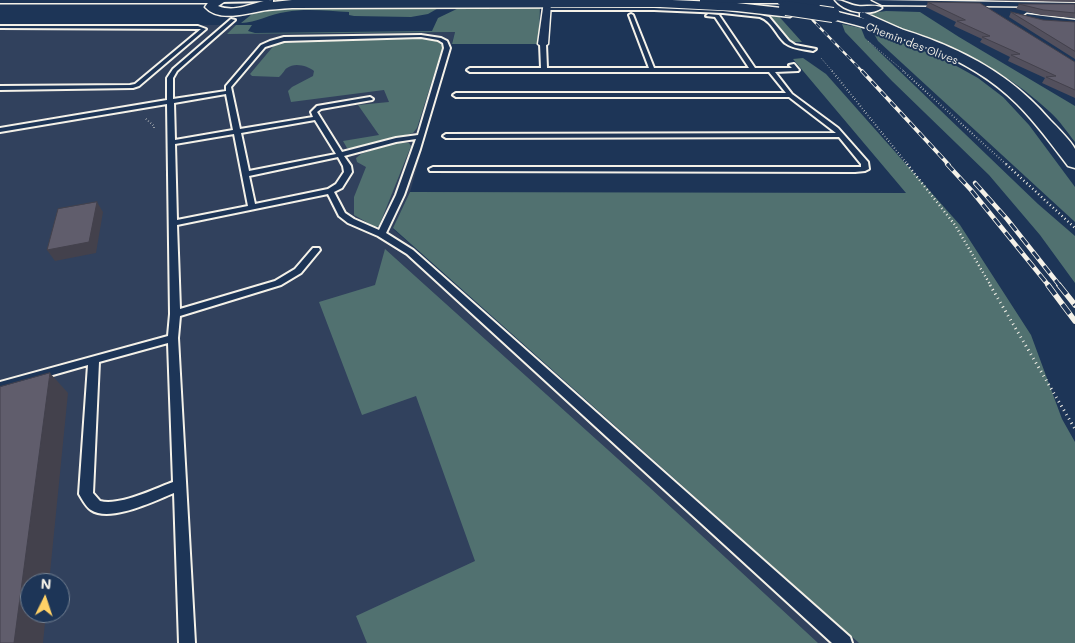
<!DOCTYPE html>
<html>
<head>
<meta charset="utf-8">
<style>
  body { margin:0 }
  #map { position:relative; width:1075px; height:643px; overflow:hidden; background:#1d3557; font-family:Mali,sans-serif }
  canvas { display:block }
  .north { position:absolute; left:20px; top:573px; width:50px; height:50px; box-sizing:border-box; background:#1d3557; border:1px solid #738091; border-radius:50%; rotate:4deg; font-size:14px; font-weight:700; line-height:20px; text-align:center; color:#f4f1e8 }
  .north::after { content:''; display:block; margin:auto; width:18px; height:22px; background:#ffd166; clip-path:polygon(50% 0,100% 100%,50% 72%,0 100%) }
</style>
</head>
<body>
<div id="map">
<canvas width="1075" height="643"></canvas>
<div class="north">N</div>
</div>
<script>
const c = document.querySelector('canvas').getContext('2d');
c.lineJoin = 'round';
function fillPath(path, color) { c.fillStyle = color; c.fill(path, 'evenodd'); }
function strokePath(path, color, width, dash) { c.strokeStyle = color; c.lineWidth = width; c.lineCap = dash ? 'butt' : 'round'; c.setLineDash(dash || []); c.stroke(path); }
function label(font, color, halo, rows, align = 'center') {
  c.font = font + ' Mali,sans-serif'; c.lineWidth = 4; c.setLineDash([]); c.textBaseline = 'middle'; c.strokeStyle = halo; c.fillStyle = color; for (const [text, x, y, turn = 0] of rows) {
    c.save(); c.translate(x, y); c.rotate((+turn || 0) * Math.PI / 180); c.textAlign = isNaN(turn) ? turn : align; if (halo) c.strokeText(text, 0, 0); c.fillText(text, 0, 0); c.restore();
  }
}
fillPath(new Path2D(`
  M0 25H236L228 34 455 32 410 192 393 229 859 643H0ZM30 583H60V613H30Z`), '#31415d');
fillPath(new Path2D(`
  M540 5 539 44H452L455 32 227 34 236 25H252L248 31 255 33 432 31 438 18 463 6Z
  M657 5 775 12 802 42H792L770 18 766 16C699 8 631 8 563 7Z
  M442 6 428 14 411 17 354 16 349 15V12C329 11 306 8 286 12 270 14 256 23 241 23L252 14 275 8Z
  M886 11 920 12 959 37 1075 106V142C1067 132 1060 121 1050 112 1017 81 976 57 933 40 913 31 891 28 872 16V13Z
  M842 24 861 28 865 38 1038 204 1075 236V283L1040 235 989 175 892 81 845 32Z
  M873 32 942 58 978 78 1003 97 1029 125 1075 187V222L878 41Z
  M420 38C429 39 437 39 443 46L417 128 413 133 356 149 347 148 343 141 379 135 358 105 389 102 384 90 291 102 288 91 292 87 313 76 314 71C308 66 295 62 287 68 284 70 283 74 279 77L252 76 250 74 276 43Z
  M803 58 826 74 960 225 1031 335 1062 419 1075 442V643H859L393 228 410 192 906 193 793 59Z
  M395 142 409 143 411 146 379 226 375 227 354 215V197L366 167 357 162 356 158 361 154Z
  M385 249 648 486 818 643H367L356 616 475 561 416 396 362 415 319 302 375 285Z`), '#517170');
const service = new Path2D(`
  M218 0H269L270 1 219 2 217 1Z
  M546 8H654L723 11 760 15 769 17 789 41 795 45 816 49 813 51C804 49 793 49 785 43 776 35 772 21 760 17L723 13 654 10H544Z
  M631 14 633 15 654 68H749L715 17 706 16 708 14 719 15 755 68H792L789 65 794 64 799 70 798 71 775 72 792 94 838 128 868 162 869 169 865 171 855 172 430 171 429 169 433 167H861V164L839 137 446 138 443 136 446 134 836 133 789 97H456L453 95 456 93H786L769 72H470L467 70 470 68H541L540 44 543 42 546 44 547 68H649L629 15Z
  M231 19 235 20 177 71 173 78V99L226 91V86L261 45 270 41 284 37 421 35 441 38 447 41 450 48 420 149 404 195 386 233 413 250 850 637 852 643H832L407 254 378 236 348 223 339 216 328 194 177 225 180 309 275 281 295 269 313 248H319L320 250 301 273 281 285 180 316 178 338 195 643H179L174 493C154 501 110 523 91 510 86 507 82 499 79 494L88 365 0 390V382L168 336 170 314 167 104 0 132V128L167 100V78L173 69ZM421 37 438 40 443 43 444 48 418 135 396 138 342 152 317 112 321 109 372 100 373 99 370 97 317 106 311 112 313 117 240 129 231 87 265 47 284 41ZM226 94 233 130 175 140 174 103ZM315 120 336 154 249 171 241 133ZM234 134 248 206 177 220 175 144ZM416 139 396 195 379 230 354 219 345 213 334 192 342 188 352 172 351 166 344 156 396 142ZM338 157 343 166 344 172 336 184 328 189 255 204 249 176ZM168 343 173 482C154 489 120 506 100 501L93 493 99 362Z
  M0 26H198L206 29 139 86 133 88 0 90V86L130 85 135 84 201 29 0 28Z`);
const minor = new Path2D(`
  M0 0H222L223 1 219 3H0Z
  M700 0H785L786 1 782 3H700Z
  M835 0C844 0 849 5 858 6 866 7 876 4 882 8 870 17 844 12 835 0Z
  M872 0 1075 3V7L882 5Z
  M544 1 551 3 548 44 543 47 538 44Z
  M863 12 901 29 903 31 901 33H895L860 17V13Z
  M1027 14 1075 20V26L1024 19 1023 17Z`);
const secondary = new Path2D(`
  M210 0H227L218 6C238 14 255 0 273 0V2L292 0H672L737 3 790 9 796 13 790 17 737 11 660 7 292 8C282 9 271 9 261 11 245 14 218 22 205 7Z
  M833 11C915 30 994 54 1050 120 1057 127 1071 141 1075 149 1075 154 1075 163 1075 168L1068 166C1052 145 1036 123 1017 104 966 53 896 35 829 18L827 15 829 12Z`);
strokePath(service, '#f4f1e8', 4);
strokePath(minor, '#f4f1e8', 3);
strokePath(secondary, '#f4f1e8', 3);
strokePath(new Path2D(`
  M868 41 905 72
  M821 58 833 72`), '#f4f1e8', 1, [0.5, 2]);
strokePath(new Path2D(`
  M832 71 908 165
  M903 71 1007 165
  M146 119 154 126V129`), '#f4f1e8', 2, [0.5, 2.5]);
strokePath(new Path2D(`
  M907 164 955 225 991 286
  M1006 164 1075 228`), '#f4f1e8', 2.5, [1, 3]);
strokePath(new Path2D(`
  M990 285 1075 429`), '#f4f1e8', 3, [1, 4]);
fillPath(service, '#1d3557');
fillPath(minor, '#1d3557');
fillPath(secondary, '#1d3557');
const railFar3 = new Path2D(`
  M793 0 863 72`);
const railFar2 = new Path2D(`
  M862 71 949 165`);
const railFar1 = new Path2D(`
  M947 164 971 190 1049 286
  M975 183 1007 219 1060 286`);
const rail = new Path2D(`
  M1048 285 1075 321
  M1059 285 1075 305`);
strokePath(railFar3, '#f4f1e8', 2.5);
strokePath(railFar2, '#f4f1e8', 4);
strokePath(railFar1, '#f4f1e8', 4.5);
strokePath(rail, '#f4f1e8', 5.5);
strokePath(railFar3, '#1d3557', 2, [5.5]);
strokePath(railFar2, '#1d3557', 2.5, [7]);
strokePath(railFar1, '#1d3557', 3, [9]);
strokePath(rail, '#1d3557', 4, [12]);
const minorBridge = new Path2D(`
  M782 1 817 2`);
const secondaryBridge = new Path2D(`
  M786 8 833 15`);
strokePath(minorBridge, '#f4f1e8', 11, []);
strokePath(secondaryBridge, '#f4f1e8', 16, []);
strokePath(minorBridge, '#1d3557', 9);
strokePath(secondaryBridge, '#1d3557', 14);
fillPath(new Path2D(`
  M983 0H1075V2Z
  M928 2 1075 62V98L1042 83 1045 78 1008 61 1010 57 980 42 982 39 954 26 956 22 926 7Z
  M1019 4H1075V18L1041 15 1016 9Z
  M1011 12 1043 20 1075 22V59L1009 17Z`), '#53505d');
fillPath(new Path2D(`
  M97 202 103 212 96 253 55 261 47 250Z
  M50 373 68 393 49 583H30V613H46L43 643H14Z`), '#43414c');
const building = new Path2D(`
  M928 2 980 3 1075 62V90L1046 77 1056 76 1011 55 1020 54 982 37 990 36 957 21 965 20Z
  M1019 4H1075V13L1044 10Z
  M1011 12 1043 20 1075 22V51Z
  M97 202 89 242 47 250 58 209Z
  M50 373 14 643H0V387Z`);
fillPath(building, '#605d6c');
strokePath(building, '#43414c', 1);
label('11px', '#f4f1e8', '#1d3557', [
  ["Chemin des Olives",912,44,21]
]);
</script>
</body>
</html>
